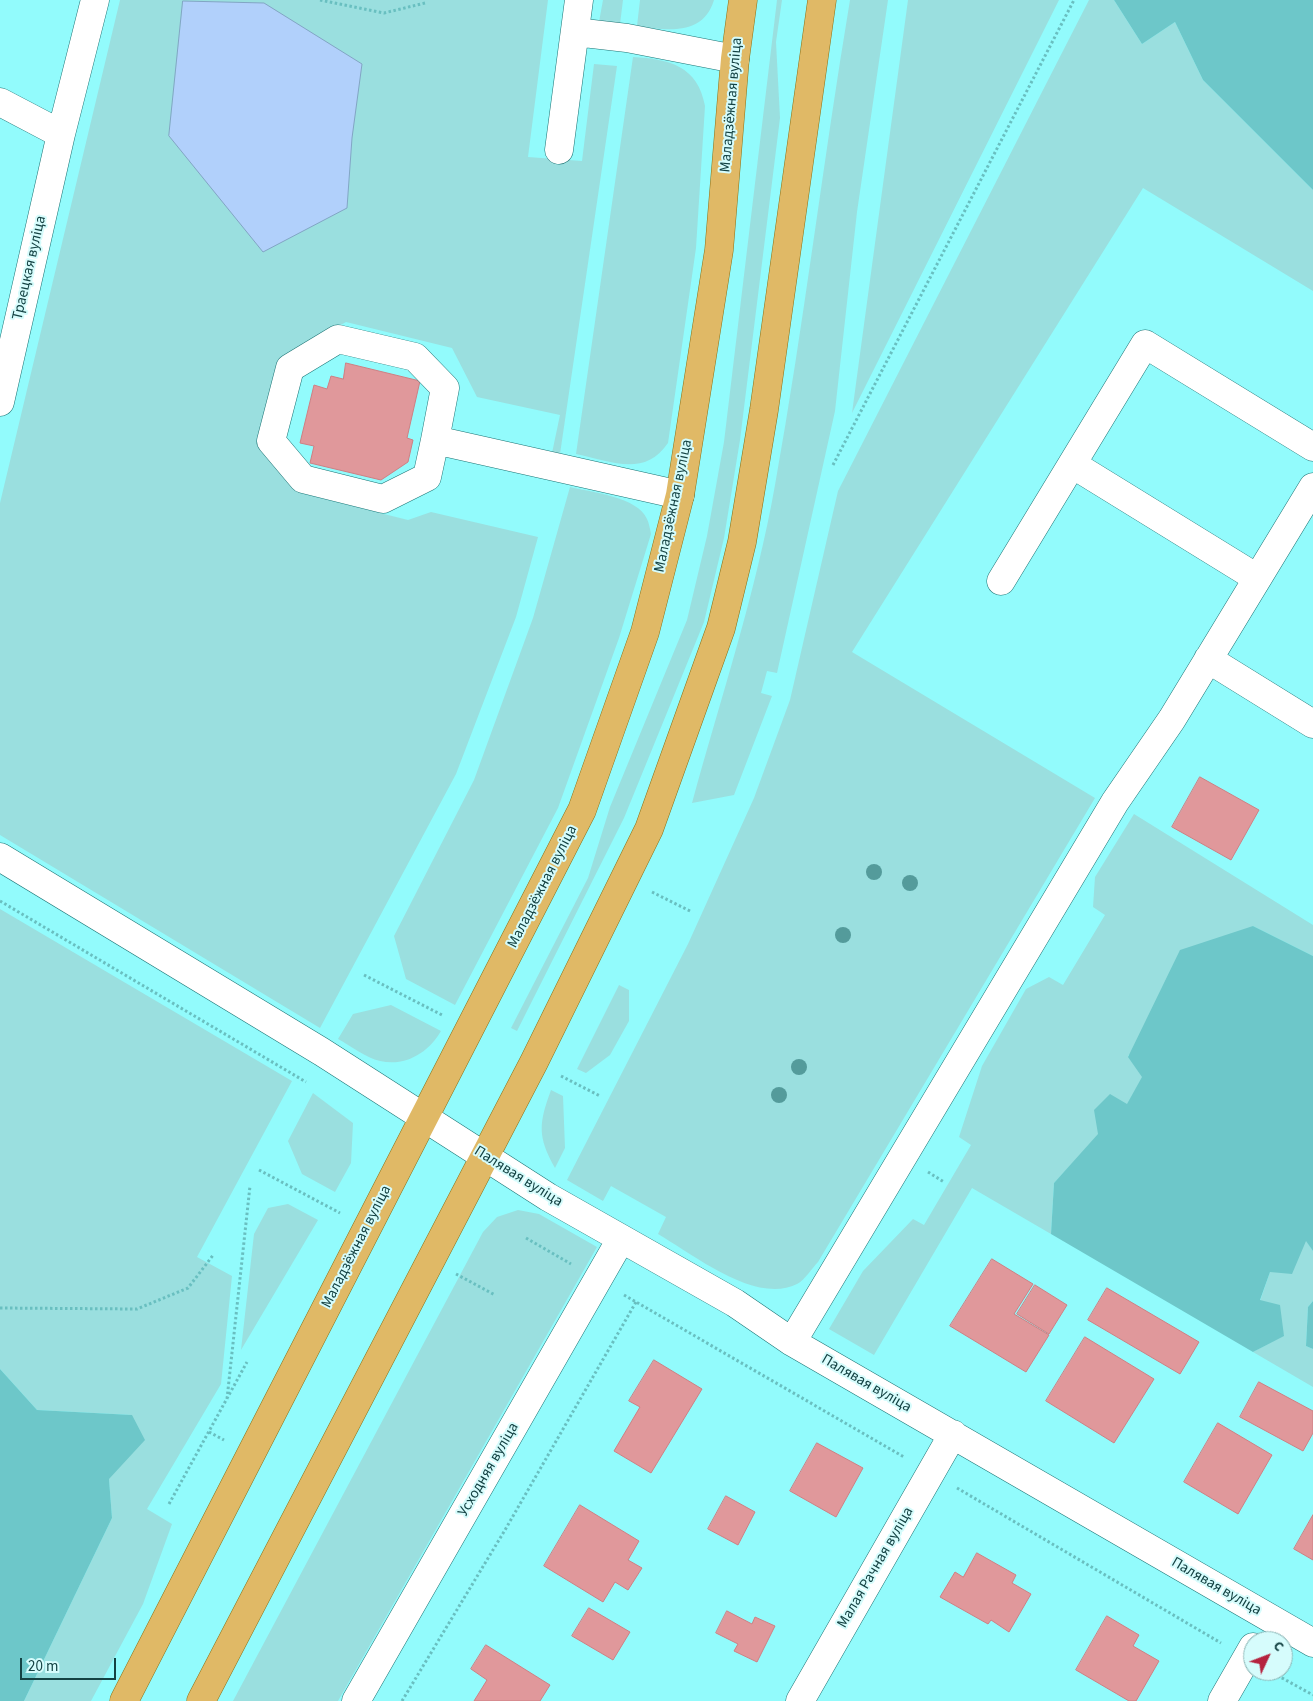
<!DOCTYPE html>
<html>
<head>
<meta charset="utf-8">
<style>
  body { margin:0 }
  #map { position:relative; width:1313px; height:1701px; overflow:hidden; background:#92fbfc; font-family:"Source Sans 3",sans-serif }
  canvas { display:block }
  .north { position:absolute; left:1243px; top:1631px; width:50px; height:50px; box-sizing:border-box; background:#d6fcfc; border:1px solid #88b2b2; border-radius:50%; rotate:47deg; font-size:14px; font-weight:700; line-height:20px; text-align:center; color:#144243 }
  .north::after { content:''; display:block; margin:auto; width:18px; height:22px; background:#b5233f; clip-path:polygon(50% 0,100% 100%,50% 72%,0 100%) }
  .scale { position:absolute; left:20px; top:1658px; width:96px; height:22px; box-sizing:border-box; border:2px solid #144243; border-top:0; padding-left:6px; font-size:15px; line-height:18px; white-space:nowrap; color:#144243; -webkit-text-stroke:4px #d6fcfc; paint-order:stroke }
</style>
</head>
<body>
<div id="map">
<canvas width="1313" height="1701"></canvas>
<div class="north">С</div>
<div class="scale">20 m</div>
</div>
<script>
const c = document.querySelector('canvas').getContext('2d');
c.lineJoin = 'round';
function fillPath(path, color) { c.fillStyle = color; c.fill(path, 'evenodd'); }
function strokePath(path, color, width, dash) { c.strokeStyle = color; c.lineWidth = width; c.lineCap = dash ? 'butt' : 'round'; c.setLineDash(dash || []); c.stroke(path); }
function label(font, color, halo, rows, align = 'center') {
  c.font = font + ' "Source Sans 3",sans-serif'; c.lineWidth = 4; c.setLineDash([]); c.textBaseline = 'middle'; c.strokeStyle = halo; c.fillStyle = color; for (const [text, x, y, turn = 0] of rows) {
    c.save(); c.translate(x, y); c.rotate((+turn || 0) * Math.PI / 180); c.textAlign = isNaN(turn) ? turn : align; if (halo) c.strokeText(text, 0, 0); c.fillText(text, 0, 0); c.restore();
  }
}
fillPath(new Path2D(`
  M120 0H548L528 157 582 161 594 64 617 66 560 454 552 453 560 415 477 397 452 348 346 322 280 360 258 440 300 493 408 520 431 512 538 537 516 617 456 774 320 1028 0 835V503ZM264 3 352 138 347 208Z
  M603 0H623L620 24 599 22Z
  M640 0H714C703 37 665 30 637 26Z
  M777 0H782L776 42 780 118 740 440 724 538 704 622 624 818 517 1031 511 1028 588 878 610 807 687 620 707 536 724 442Z
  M850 0H888L857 212 835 411 777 673 767 671 761 693 772 696 734 795 692 803C721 697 756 593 775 485 804 324 823 161 850 0Z
  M908 0H1059L852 413Z
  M1089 0H1114L1142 44 1175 22 1203 80 1313 190V291L1143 188 852 652 1095 798 818 1262C812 1268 805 1280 797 1284 756 1305 694 1255 658 1234L666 1217 611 1186 603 1201 567 1180 688 944 754 798 790 700 838 491Z
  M633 57C669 59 698 66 705 106L696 248 668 443C644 478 611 461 576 454Z
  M570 487C591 492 638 497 647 519 649 523 650 529 651 534L619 638 558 808 455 1005 406 979 394 936 474 780 533 618Z
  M1134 814 1313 925V956L1253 926 1128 1056 1143 1077 1127 1105 1054 1183 1051 1234 972 1188 874 1355 829 1329 863 1271 913 1219 924 1225 971 1145 959 1137 982 1066 1026 989 1049 977 1063 985 1105 915 1093 907 1095 877Z
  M0 909 292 1081 197 1257 232 1276 221 1384 147 1509 172 1524 143 1604 91 1701H24L112 1518 109 1479 132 1415 37 1410 0 1369Z
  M619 985 629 990V1021L610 1055 586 1073 577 1069Z
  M391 1005 441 1031C429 1052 406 1067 380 1061 366 1058 351 1046 338 1039L353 1014Z
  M551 1090 563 1096 565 1148 555 1168C537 1136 539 1123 551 1090Z
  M313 1093 353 1123 351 1163 335 1192 302 1174 288 1141Z
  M288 1204 318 1220 241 1350 254 1234 268 1208Z
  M518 1210 539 1214 597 1247 338 1701H233L483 1232 497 1217Z
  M1306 1240 1313 1251V1301L1308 1307 1306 1346 1313 1349V1387L1253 1352 1284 1335 1260 1301 1270 1272Z`), '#9adfdf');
fillPath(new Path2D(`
  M1114 0H1313V190L1203 80 1175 22 1142 44Z
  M1253 926 1313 956V1251L1306 1241 1292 1274 1270 1272 1260 1300 1280 1305 1284 1336 1253 1352 1051 1234 1054 1183 1098 1134 1094 1110 1110 1094 1127 1104 1142 1077 1128 1057 1180 950Z
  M1313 1301V1349L1306 1346 1308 1307Z
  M0 1369 37 1410 132 1415 145 1440 109 1479 112 1518 24 1701H0Z`), '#6dc7c9');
const water = new Path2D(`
  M183 1 264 3 362 64 352 138 347 208 263 252 169 136Z`);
fillPath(water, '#b1d0fb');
strokePath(water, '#82a5c4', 1);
const building = new Path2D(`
  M346 363 420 381 407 438 413 440 408 462 381 480 310 463 314 446 300 443 314 385 327 389 331 376 343 379Z
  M1200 777 1259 810 1231 860 1172 827Z
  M992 1259 1033 1284 1014 1314 1049 1335 1026 1372 950 1326Z
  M1035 1285 1067 1305 1049 1334 1017 1314Z
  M1107 1288 1199 1342 1180 1374 1088 1320Z
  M1085 1337 1154 1379 1114 1443 1046 1401Z
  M654 1360 702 1389 651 1473 614 1451 640 1407 629 1401Z
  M1259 1382 1313 1411V1433L1303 1451 1240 1417Z
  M1218 1423 1272 1455 1238 1514 1184 1482Z
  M817 1443 863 1468 836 1517 790 1491Z
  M726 1496 755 1512 738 1545 708 1529Z
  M580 1505 639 1541 628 1560 642 1568 628 1590 615 1582 603 1602 544 1566Z
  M1313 1515V1560L1294 1549Z
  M977 1553 1016 1575 1012 1583 1031 1594 1009 1632 991 1620 988 1624 940 1597 955 1572 963 1577Z
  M589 1608 630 1632 613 1660 572 1636Z
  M727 1611 752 1624 755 1617 775 1626 757 1662 734 1651 738 1644 716 1633Z
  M1107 1616 1139 1635 1133 1646 1159 1661 1136 1701H1129L1076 1670Z
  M486 1645 550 1685 540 1701H474L487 1680 471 1669Z`);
fillPath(building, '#e0989b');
strokePath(building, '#ce7f83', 1);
const minor = new Path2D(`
  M575 32 627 38 735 59
  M0 102 61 134
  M559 150 579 0
  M0 402 61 134 95 0
  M435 440 427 477 383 499 303 479 271 441 290 368 338 339 415 357 445 388 435 440 680 495
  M1072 464 1257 578
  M1001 581 1145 344 1313 447
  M1208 659 1313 724
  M0 857 322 1052 548 1197 735 1303 792 1342 1313 1643
  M792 1342 1115 802 1172 719 1313 487
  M356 1701 621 1239
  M800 1701 953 1434
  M1222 1701 1253 1647`);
const major = new Path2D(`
  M124 1701 582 810 645 632 680 495 719 250 735 59 743 0
  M201 1701 534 1062 649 829 721 628 742 542 764 410 822 0`);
strokePath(minor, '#1d7475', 29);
strokePath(major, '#8b7117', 29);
strokePath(new Path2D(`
  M320 0 384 13 425 3
  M833 465 1074 0
  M652 892 692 912
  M0 901 306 1082
  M364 975 442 1015
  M561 1076 600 1096
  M259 1170 340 1213
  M928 1172 944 1182
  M526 1238 571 1264
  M456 1274 495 1295
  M624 1295 904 1457
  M0 1308 137 1309 188 1288 214 1254
  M227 1399 250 1186
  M209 1432 224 1440
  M957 1488 1221 1643
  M169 1504 247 1362
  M1273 1673 1313 1695
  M402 1701 505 1530 636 1302`), '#69bfc0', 3, [2.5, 2.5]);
strokePath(minor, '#fff', 28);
strokePath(major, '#e0b966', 28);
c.fillStyle = '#549b9b';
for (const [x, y] of [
  [874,872],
  [910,883],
  [843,935],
  [799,1067],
  [779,1095]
]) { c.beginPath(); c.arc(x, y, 8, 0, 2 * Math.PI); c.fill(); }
label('15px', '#144243', '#d6fcfc', [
  ["Маладзёжная вуліца",732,105,-85],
  ["Траецкая вуліца",30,268,-77],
  ["Маладзёжная вуліца",674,506,-78],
  ["Маладзёжная вуліца",543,887,-63],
  ["Палявая вуліца",518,1177,32],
  ["Маладзёжная вуліца",357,1247,-63],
  ["Палявая вуліца",866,1384,30],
  ["Усходняя вуліца",489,1470,-60],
  ["Малая Рачная вуліца",876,1568,-60],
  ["Палявая вуліца",1216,1587,30]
]);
</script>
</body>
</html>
